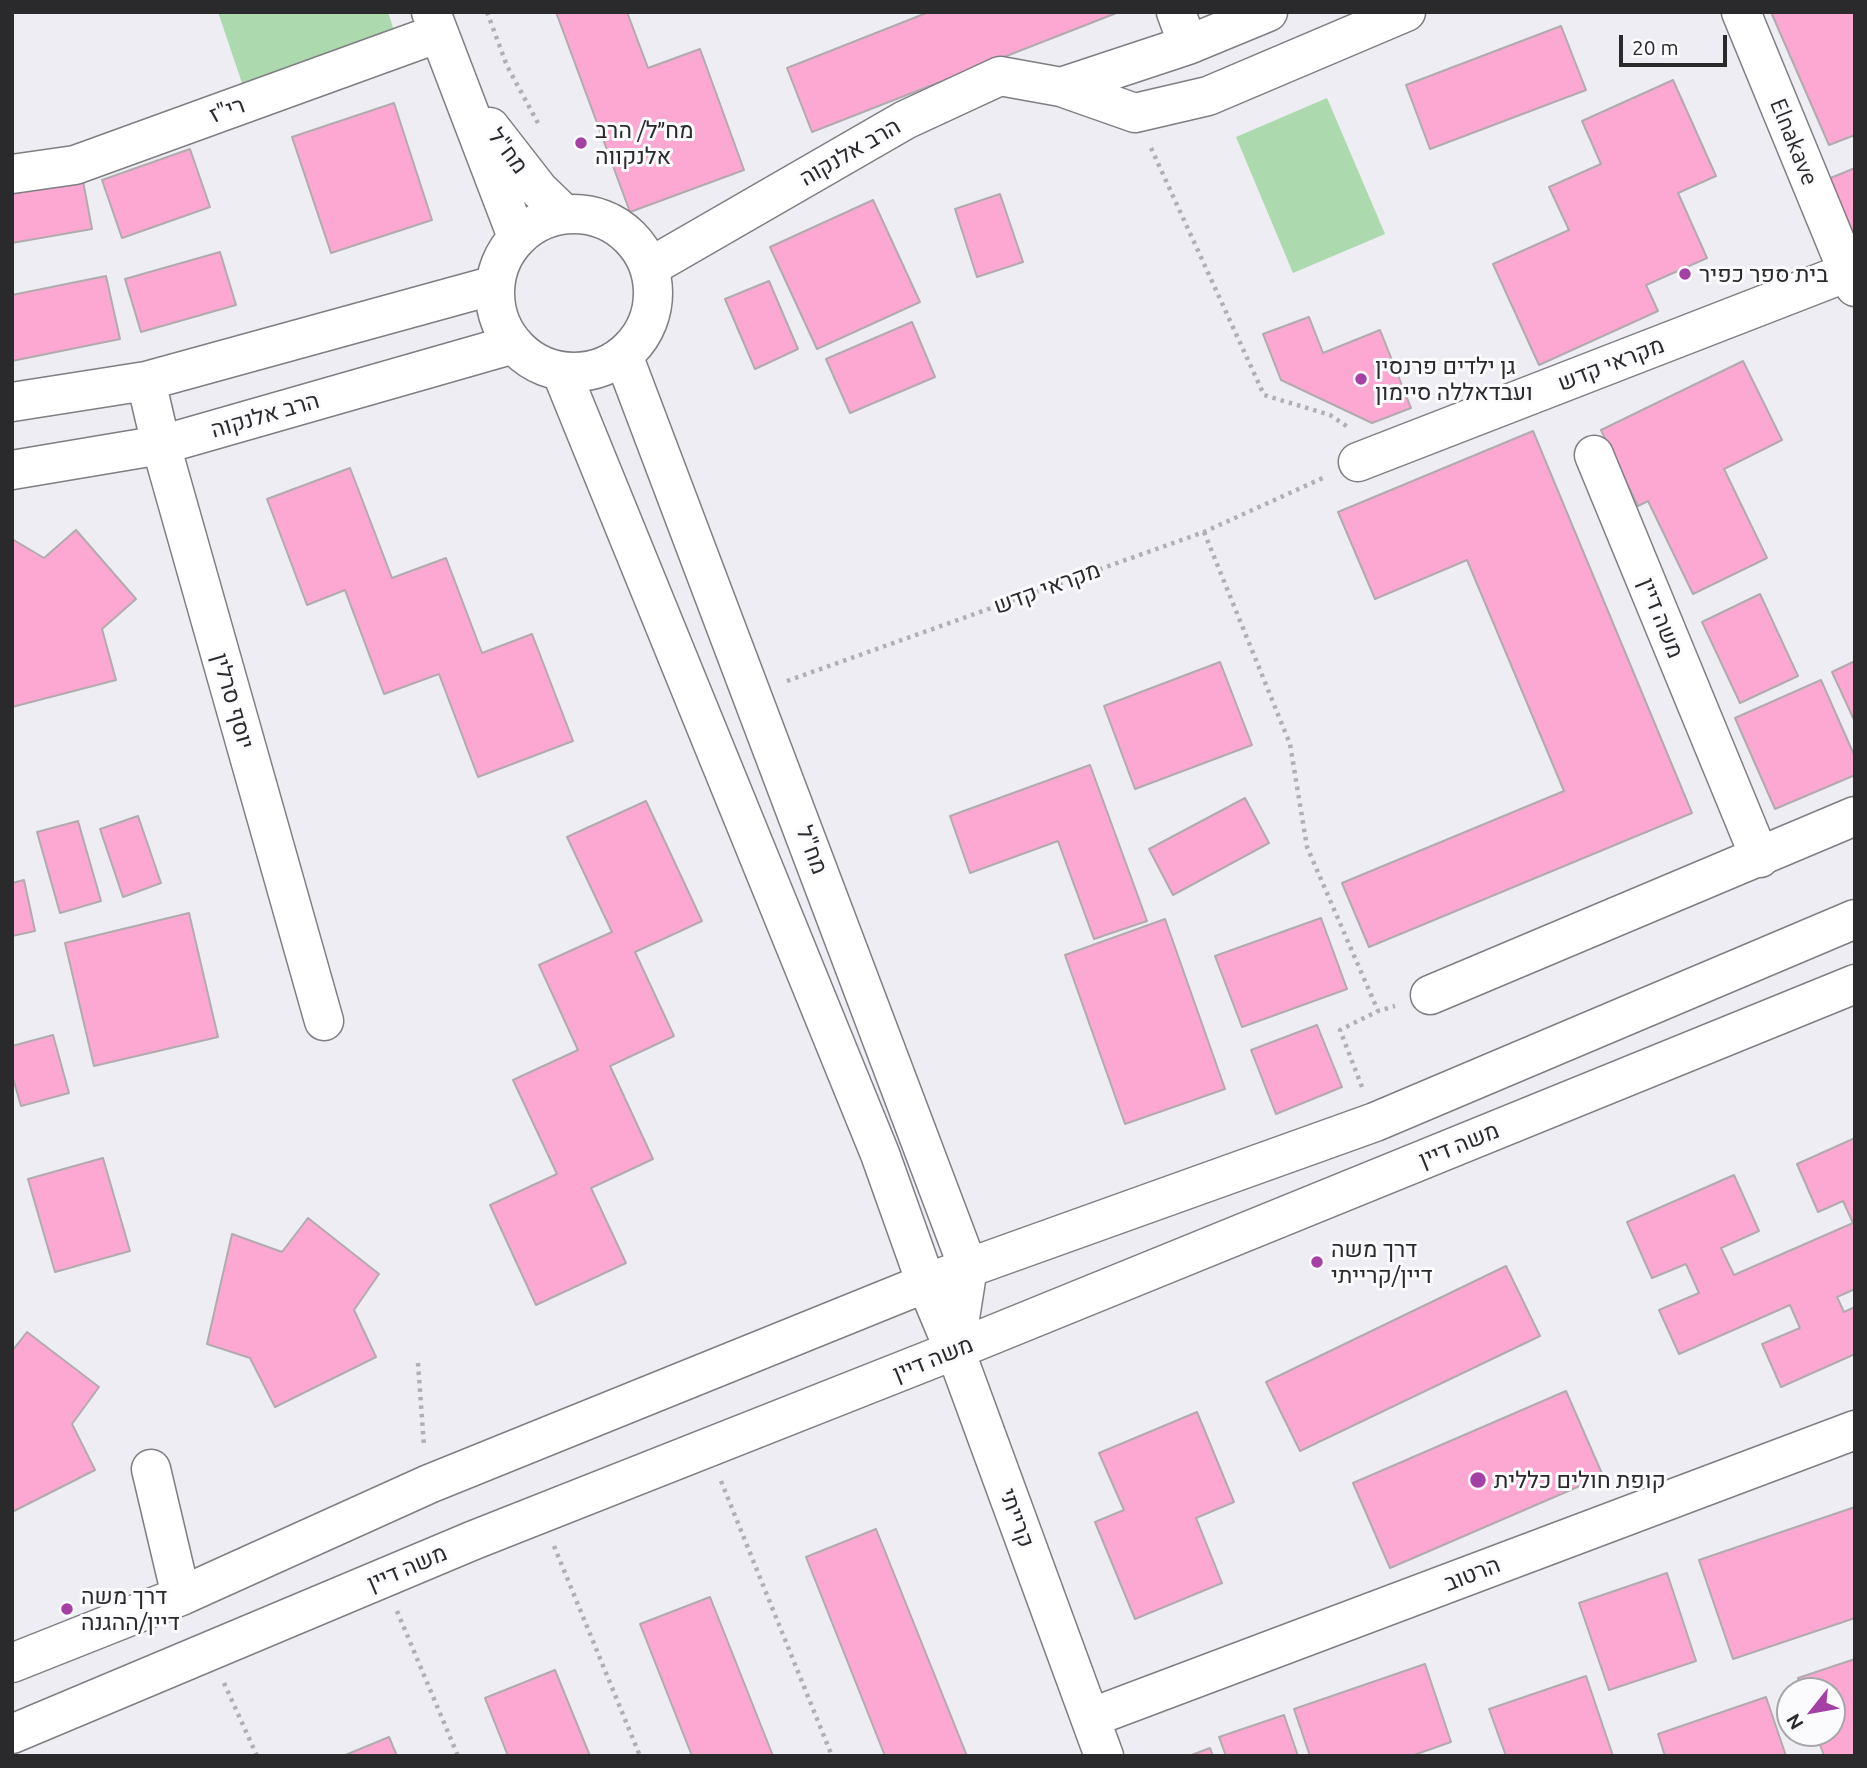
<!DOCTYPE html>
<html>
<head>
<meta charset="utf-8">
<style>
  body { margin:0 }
  #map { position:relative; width:1867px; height:1768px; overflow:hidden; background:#ededf3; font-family:Ubuntu,sans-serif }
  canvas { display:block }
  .frame { position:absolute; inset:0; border:14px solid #2a2a2c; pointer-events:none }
  .north { position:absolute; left:1776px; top:1677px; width:70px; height:70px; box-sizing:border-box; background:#fbfbfe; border:2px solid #a7a7aa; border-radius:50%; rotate:239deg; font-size:19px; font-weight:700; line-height:28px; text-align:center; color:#2a2a2c }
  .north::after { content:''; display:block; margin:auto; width:24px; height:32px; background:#a540a4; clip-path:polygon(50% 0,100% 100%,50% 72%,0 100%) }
  .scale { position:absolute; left:1619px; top:35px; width:108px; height:32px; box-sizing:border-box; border:4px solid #2a2a2c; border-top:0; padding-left:9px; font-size:21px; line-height:24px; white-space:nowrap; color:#2a2a2c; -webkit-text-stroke:5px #fbfbfe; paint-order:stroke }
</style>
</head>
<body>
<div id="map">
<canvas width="1867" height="1768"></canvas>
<div class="frame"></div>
<div class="north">N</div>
<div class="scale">20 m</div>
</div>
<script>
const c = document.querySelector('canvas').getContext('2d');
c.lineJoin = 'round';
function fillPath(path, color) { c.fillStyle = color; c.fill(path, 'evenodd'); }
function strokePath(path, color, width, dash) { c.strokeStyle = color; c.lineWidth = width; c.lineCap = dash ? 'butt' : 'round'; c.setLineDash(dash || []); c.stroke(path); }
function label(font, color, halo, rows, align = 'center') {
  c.font = font + ' Ubuntu,Heebo,sans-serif'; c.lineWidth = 6; c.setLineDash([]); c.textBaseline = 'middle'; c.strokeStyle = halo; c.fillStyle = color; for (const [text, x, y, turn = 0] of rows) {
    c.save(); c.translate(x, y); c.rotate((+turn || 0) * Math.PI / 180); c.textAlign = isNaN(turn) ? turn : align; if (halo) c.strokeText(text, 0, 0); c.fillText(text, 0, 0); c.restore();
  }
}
fillPath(new Path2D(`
  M218 12H388L396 37 244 89Z
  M1327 98 1385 234 1293 273 1236 137Z`), '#add9ae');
const building = new Path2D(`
  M556 12H627L648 68 700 49 744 170 630 212Z
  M929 12H1119L812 132 787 68Z
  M1771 12H1855V135L1829 145Z
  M1561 26 1586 90 1430 149 1406 85Z
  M1673 80 1716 176 1678 193 1707 258 1646 285 1658 311 1539 365 1493 264 1569 230 1549 187 1601 164 1582 121Z
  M394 103 432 220 331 253 292 137Z
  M190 149 210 207 122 238 102 180Z
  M1855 168V244L1828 179Z
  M83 181 92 229 12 243V193Z
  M1000 194 1023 262 977 277 955 209Z
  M873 200 920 302 817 349 770 247Z
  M220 252 236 305 141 332 125 279Z
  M106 276 120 339 12 361V295Z
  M769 281 798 349 755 369 725 299Z
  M1309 317 1323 353 1380 330 1411 408 1372 423 1281 380 1263 334Z
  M912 322 935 377 850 413 826 359Z
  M1743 361 1782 440 1724 469 1767 558 1693 594 1648 501 1638 506 1601 430Z
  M1533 431 1692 813 1369 947 1342 883 1564 791 1467 560 1375 599 1338 512Z
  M350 468 392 578 446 558 482 653 532 634 573 741 478 777 439 674 384 694 345 590 307 605 267 499Z
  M76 530 136 599 102 629 116 680 12 707V539L44 558Z
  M1760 594 1798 676 1740 703 1702 622Z
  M1855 661V722L1832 672Z
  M1220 662 1252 745 1135 789 1104 706Z
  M1821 680 1855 757V775L1775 809 1735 718Z
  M1090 765 1147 921 1094 939 1058 841 970 873 950 816Z
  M1245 798 1269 843 1173 895 1149 849Z
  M646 801 702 921 635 952 674 1036 610 1066 653 1159 591 1188 626 1263 536 1305 490 1205 557 1174 513 1080 578 1050 539 965 612 932 567 837Z
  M138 816 161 883 123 897 100 829Z
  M78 821 101 901 60 913 37 832Z
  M24 880 35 931 12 936V883Z
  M189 913 218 1037 94 1066 65 943Z
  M1321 918 1347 989 1242 1027 1215 956Z
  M1165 919 1225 1089 1125 1124 1065 955Z
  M1317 1025 1342 1087 1276 1114 1251 1050Z
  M53 1035 69 1093 21 1106 12 1075V1046Z
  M1855 1138V1289L1837 1297 1844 1312 1855 1307V1354L1781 1387 1762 1344 1800 1328 1790 1305 1679 1354 1659 1310 1699 1293 1686 1264 1652 1278 1627 1222 1734 1175 1759 1231 1721 1248 1734 1275 1853 1223 1843 1201 1818 1212 1797 1164Z
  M103 1158 130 1251 55 1272 28 1179Z
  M308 1218 379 1274 354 1310 376 1357 275 1407 250 1358 207 1344 232 1234 282 1252Z
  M1506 1266 1540 1336 1300 1451 1266 1382Z
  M27 1332 99 1387 72 1424 95 1470 12 1512V1351Z
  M1566 1391 1603 1476 1390 1568 1353 1483Z
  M1197 1412 1234 1502 1196 1518 1222 1583 1135 1619 1095 1522 1124 1510 1099 1453Z
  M1855 1507V1618L1733 1659 1699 1560Z
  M876 1529 967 1756H885L806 1557Z
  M1667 1573 1696 1661 1609 1690 1579 1603Z
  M710 1597 773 1756H692L640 1624Z
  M1855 1659V1756H1824L1816 1733H1832V1691H1802L1798 1678Z
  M1425 1664 1451 1742 1411 1756H1310L1294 1709Z
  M555 1670 590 1756H508L485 1698Z
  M1586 1676 1613 1756H1506L1489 1709Z
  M1766 1697 1786 1756H1665L1658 1734Z
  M1284 1715 1298 1756H1226L1219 1737Z
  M389 1737 397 1756H343Z
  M1210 1748 1213 1756H1189Z`);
fillPath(building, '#fca8d2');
strokePath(building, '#b2abae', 2);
const minor = new Path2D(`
  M431 12 517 237
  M1176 12 1188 45
  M1741 12 1848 272
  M1061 87 1188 45 1268 12
  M490 127 539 190 564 214
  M12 174 75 165 439 33
  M495 293a79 79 0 1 1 158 0a79 79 0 1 1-158 0Z
  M650 267 905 120 1000 76 1061 87 1135 113 1208 96 1406 12
  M623 355 968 1267 955 1350
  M561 371 880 1154 926 1283 962 1369 1104 1756
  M146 381 161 445 324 1021
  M12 402 146 381 495 285
  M1594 455 1760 858
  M1358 462 1848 272 1855 287
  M12 470 161 445 514 344
  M1430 995 1855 816
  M151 1469 181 1596
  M12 1663 181 1596 429 1484 926 1283 1375 1122 1855 919
  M1090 1718 1855 1430
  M12 1734 474 1540 955 1350 1855 984`);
strokePath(minor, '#7e7e83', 41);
strokePath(new Path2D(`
  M487 12 507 66 538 123
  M1151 148 1264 395 1330 415 1348 427
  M597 201 618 207 642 228
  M656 341 668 312V299
  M1204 532 1290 744 1307 847 1378 1011
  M787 681 1204 532 1325 477
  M1362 1087 1340 1030 1378 1011 1395 1006
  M418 1363 424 1446
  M721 1481 832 1756
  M554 1546 640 1756
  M397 1611 458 1756
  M224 1683 257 1756`), '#afafb4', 4.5, [3.5, 5]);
strokePath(minor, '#fff', 38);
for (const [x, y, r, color] of [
  [581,143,7,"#a540a4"],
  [1685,274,7,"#a540a4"],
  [1361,379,7,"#a540a4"],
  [1317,1262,7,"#a540a4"],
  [1478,1480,9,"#a540a4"],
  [67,1609,7,"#a540a4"]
]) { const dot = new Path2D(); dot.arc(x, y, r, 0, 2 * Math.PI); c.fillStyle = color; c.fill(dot); strokePath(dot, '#fbfbfe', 2.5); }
label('23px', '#2a2a2c', '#fbfbfe', [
  ["רי\"ז",227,110,-20],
  ["Elnakave",1794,142,68],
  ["מח\"ל",508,151,53],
  ["הרב אלנקוה",850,152,-30],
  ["מקראי קדש",1611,364,-21],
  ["הרב אלנקוה",265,415,-16],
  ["מקראי קדש",1047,588,-20],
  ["משה דיין",1661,618,68],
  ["יוסף סרלין",233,701,74],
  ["מח\"ל",812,850,69],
  ["משה דיין",1459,1145,-22],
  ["משה דיין",933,1359,-22],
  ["קרייתי",1017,1518,70],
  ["משה דיין",407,1568,-23],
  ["הרטוב",1472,1574,-21]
]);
label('23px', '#2a2a2c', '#fbfbfe', [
  ["מח״ל/ הרב",595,130],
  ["אלנקווה",595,156],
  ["בית ספר כפיר",1699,274],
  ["גן ילדים פרנסין",1375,366],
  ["ועבדאללה סיימון",1375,392],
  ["דרך משה",1331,1249],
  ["דיין/קרייתי",1331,1275],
  ["קופת חולים כללית",1494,1480],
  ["דרך משה",81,1596],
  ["דיין/ההגנה",81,1622]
], 'left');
</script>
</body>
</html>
